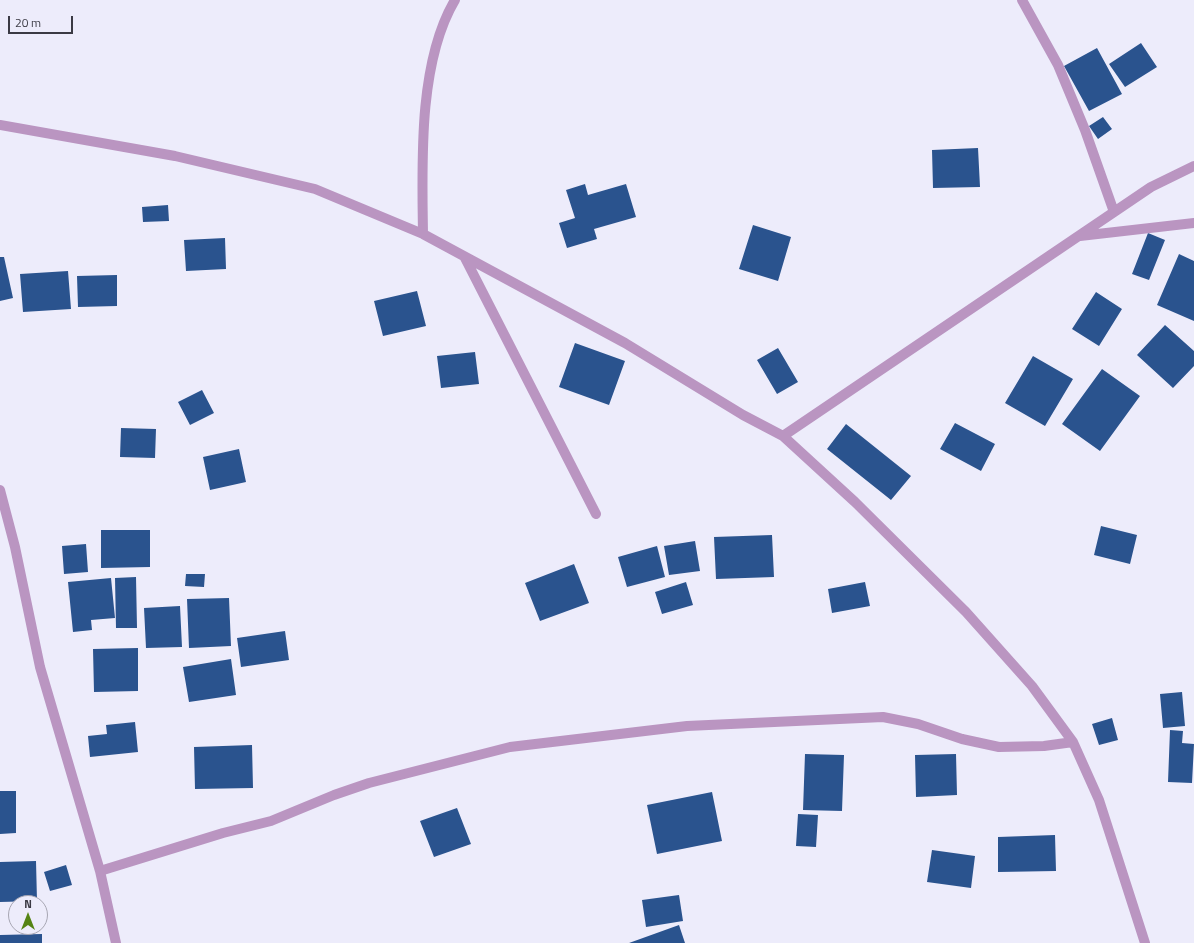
<!DOCTYPE html>
<html>
<head>
<meta charset="utf-8">
<style>
  body { margin:0 }
  #map { position:relative; width:1194px; height:943px; overflow:hidden; background:#edecfb; font-family:"Titillium Web",sans-serif }
  canvas { display:block }
  .north { position:absolute; left:8px; top:895px; width:40px; height:40px; box-sizing:border-box; background:#edecfb; border:1px solid #a6a5b2; border-radius:50%; rotate:0deg; font-size:11px; font-weight:700; line-height:16px; text-align:center; color:#3b3a44 }
  .north::after { content:''; display:block; margin:auto; width:14px; height:18px; background:#558414; clip-path:polygon(50% 0,100% 100%,50% 72%,0 100%) }
  .scale { position:absolute; left:8px; top:16px; width:65px; height:18px; box-sizing:border-box; border:2px solid #3b3a44; border-top:0; padding-left:5px; font-size:12px; line-height:14px; white-space:nowrap; color:#3b3a44; -webkit-text-stroke:3px #edecfb; paint-order:stroke }
</style>
</head>
<body>
<div id="map">
<canvas width="1194" height="943"></canvas>
<div class="north">N</div>
<div class="scale">20 m</div>
</div>
<script>
const c = document.querySelector('canvas').getContext('2d');
c.lineJoin = 'round';
function fillPath(path, color) { c.fillStyle = color; c.fill(path, 'evenodd'); }
function strokePath(path, color, width, dash) { c.strokeStyle = color; c.lineWidth = width; c.lineCap = dash ? 'butt' : 'round'; c.setLineDash(dash || []); c.stroke(path); }
fillPath(new Path2D(`
  M1141 43 1157 67 1125 87 1109 64Z
  M1097 48 1122 94 1089 111 1064 66Z
  M1103 117 1112 129 1098 139 1089 126Z
  M978 148 980 187 933 188 932 150Z
  M585 184 588 195 626 184 636 217 594 229 597 239 567 248 559 223 575 218 566 190Z
  M168 205 169 221 143 222 142 207Z
  M753 225 791 237 778 281 739 269Z
  M1148 233 1165 240 1149 280 1132 274Z
  M225 238 226 269 186 271 184 240Z
  M1179 254 1194 261V321L1157 305Z
  M0 257H4L13 298 0 301Z
  M68 271 71 309 23 312 20 274Z
  M117 275V306L78 307 77 276Z
  M417 291 426 326 383 336 374 301Z
  M1096 292 1122 309 1099 346 1072 329Z
  M1165 325 1194 351V366L1173 388 1137 355Z
  M575 343 625 361 609 405 559 387Z
  M778 348 798 382 777 394 757 360Z
  M475 352 479 384 441 388 437 356Z
  M1033 356 1073 379 1045 426 1005 403Z
  M1102 369 1140 396 1100 451 1062 424Z
  M202 390 214 413 190 425 178 402Z
  M955 423 995 444 981 471 940 449Z
  M846 424 911 476 891 500 827 449Z
  M121 428 156 429 155 458 120 457Z
  M239 449 246 482 210 490 203 457Z
  M1101 526 1137 535 1130 564 1094 555Z
  M101 530H150V567L101 568Z
  M772 535 774 577 716 579 714 537Z
  M695 541 700 571 669 575 664 546Z
  M86 544 88 572 64 574 62 546Z
  M657 546 665 577 627 587 618 557Z
  M574 564 589 603 540 621 525 583Z
  M186 574H205L204 587 185 586Z
  M136 577 137 628H116L115 578Z
  M111 578 115 618 91 620 92 630 73 632 68 582Z
  M686 582 693 605 662 614 655 592Z
  M865 582 870 606 832 613 828 589Z
  M229 598 231 646 189 648 187 599Z
  M180 606 182 647 146 648 144 608Z
  M285 631 289 660 241 667 237 638Z
  M138 648V691L94 692 93 649Z
  M231 659 236 695 189 702 183 667Z
  M1182 692 1185 726 1163 728 1160 694Z
  M1112 718 1118 740 1099 745 1092 724Z
  M135 722 138 752 90 757 88 736 107 734 106 725Z
  M1170 730 1183 731 1182 743 1194 744 1192 783 1168 782Z
  M252 745 253 788 195 789 194 747Z
  M805 754 844 755 842 811 803 810Z
  M956 754 957 795 916 797 915 755Z
  M0 791H16V833L0 834Z
  M712 792 722 841 657 854 647 805Z
  M457 808 471 844 434 857 420 821Z
  M798 814 818 815 816 847 796 846Z
  M1055 835 1056 871 998 872V837Z
  M932 850 975 856 971 888 927 882Z
  M36 861 37 901 0 902V862Z
  M66 865 72 885 50 891 44 872Z
  M679 895 683 921 646 927 642 900Z
  M679 925 685 943H629Z
  M42 934V943H0V935Z`), '#2a538e');
strokePath(new Path2D(`
  M1022 0 1058 65 1085 130 1114 212
  M0 125 175 156 315 189 423 234 625 343 743 415 783 436 855 502 966 612 1032 686 1073 742 1099 800 1145 943
  M423 234C422 163 418 62 455 0
  M1080 236 1194 223
  M464 256 596 514
  M783 436 1151 187 1194 166
  M0 490 15 547 40 667 100 871 116 943
  M100 871 223 833 271 821 334 795 369 783 510 747 687 726 883 717 918 724 962 739 999 747 1044 746 1073 742`), '#ba95c1', 10);
</script>
</body>
</html>
